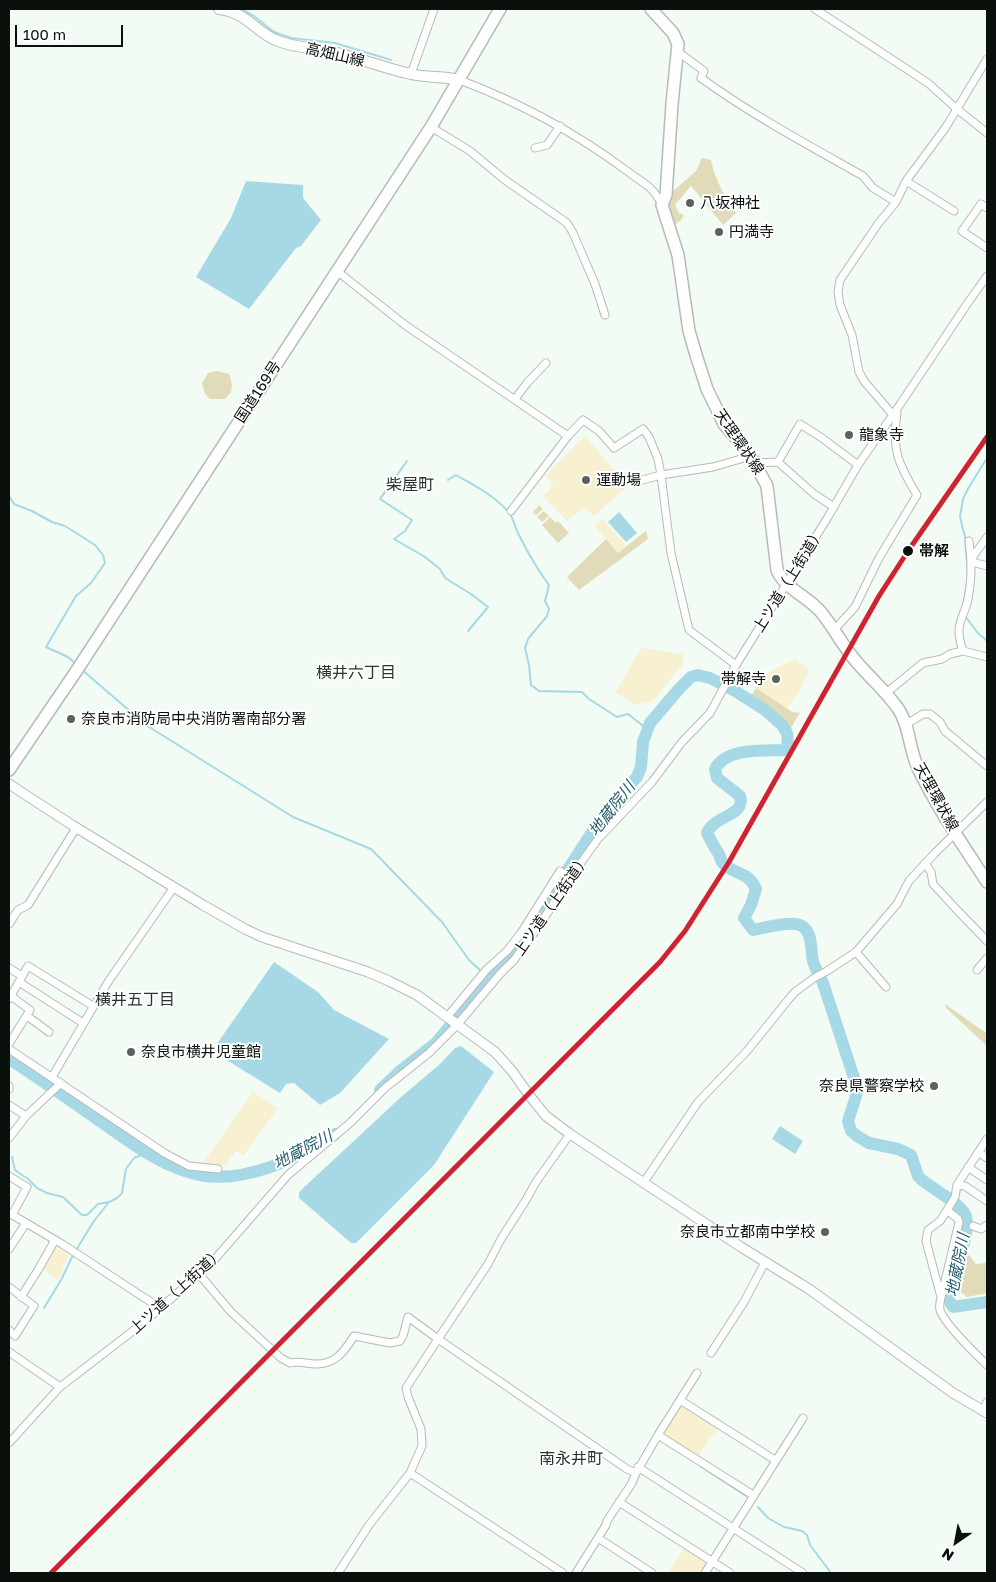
<!DOCTYPE html>
<html>
<head>
<meta charset="utf-8">
<style>
  body { margin:0 }
  #map { position:relative; width:996px; height:1582px; overflow:hidden; background:#f2fbf4; font-family:"Golos Text",sans-serif }
  canvas { display:block }
  .frame { position:absolute; inset:0; border:10px solid #0a100c; pointer-events:none }
  .north { position:absolute; left:931px; top:1517px; width:50px; height:50px; -webkit-text-stroke:4px #fff; paint-order:stroke; rotate:213deg; font-size:14px; font-weight:700; line-height:20px; text-align:center; color:#0a100c }
  .north::after { content:''; display:block; margin:auto; width:18px; height:22px; background:#0a100c; clip-path:polygon(50% 0,100% 100%,50% 72%,0 100%) }
  .scale { position:absolute; left:15px; top:25px; width:108px; height:22px; box-sizing:border-box; border:2px solid #0a100c; border-top:0; padding-left:6px; font-size:15px; line-height:18px; white-space:nowrap; color:#0a100c; -webkit-text-stroke:4px #fff; paint-order:stroke }
</style>
</head>
<body>
<div id="map">
<canvas width="996" height="1582"></canvas>
<div class="frame"></div>
<div class="north">N</div>
<div class="scale">100 m</div>
</div>
<script>
const c = document.querySelector('canvas').getContext('2d');
c.lineJoin = 'round';
function fillPath(path, color) { c.fillStyle = color; c.fill(path, 'evenodd'); }
function strokePath(path, color, width, dash) { c.strokeStyle = color; c.lineWidth = width; c.lineCap = dash ? 'butt' : 'round'; c.setLineDash(dash || []); c.stroke(path); }
function label(font, color, halo, rows, align = 'center') {
  c.font = font + ' "Golos Text","Noto Sans JP",sans-serif'; c.lineWidth = 4; c.setLineDash([]); c.textBaseline = 'middle'; c.strokeStyle = halo; c.fillStyle = color; for (const [text, x, y, turn = 0] of rows) {
    c.save(); c.translate(x, y); c.rotate((+turn || 0) * Math.PI / 180); c.textAlign = isNaN(turn) ? turn : align; if (halo) c.strokeText(text, 0, 0); c.fillText(text, 0, 0); c.restore();
  }
}
fillPath(new Path2D(`
  M585 436 628 486 594 516 584 507 567 521 543 496 554 485 545 476Z
  M602 519 626 546 618 552 595 526Z
  M641 648 682 654 684 663 653 701 635 705 616 692Z
  M795 659 809 670 801 688 786 710 756 690 769 672Z
  M253 1092 278 1108 244 1155 236 1151 225 1165 203 1163Z
  M58 1248 69 1255 58 1281 42 1268 52 1249Z
  M679 1407H683L717 1428 698 1456 665 1435 664 1431Z
  M684 1548 704 1561 706 1566 701 1573H668Z`), '#f7f0d1');
fillPath(new Path2D(`
  M702 158 711 160C715 181 725 196 736 213L723 225 691 186 675 205 679 213 684 215 681 220 673 226 666 209 670 194 696 171Z
  M217 371 229 374C233 385 234 391 225 399H210L205 394 202 383 208 373Z
  M539 505 543 509 536 515 537 517 544 511 549 516 542 522 533 512Z
  M550 517 556 523 558 521 569 533 558 543 542 525Z
  M646 531 648 539 579 590 567 577 606 539 618 553Z
  M756 688 792 712 800 713 790 729 780 716 751 696Z
  M945 1004 986 1033 987 1032V1046L946 1008Z
  M962 1231 967 1232 968 1254 976 1264 987 1263V1293L967 1297 962 1293 953 1281Z`), '#e2dbba');
fillPath(new Path2D(`
  M246 181 303 185V198L321 220 301 246 296 248 249 309 196 277 231 218Z
  M619 512 637 533 626 542 608 522Z
  M274 962 318 992 334 1010 389 1039 340 1093 320 1105 294 1083 286 1084 280 1093 212 1051Z
  M461 1046 494 1072 434 1165 356 1243H351L299 1198V1192L400 1098 440 1064 455 1048Z
  M780 1126 803 1141 795 1154 772 1139Z`), '#a6d9e5');
strokePath(new Path2D(`
  M241 9 254 16 274 32 291 38 335 43 391 60
  M407 461 380 499 412 520 405 531 394 539 425 557 440 569 445 578 471 594 488 607 468 631
  M448 480 456 475C475 486 496 496 510 514 514 520 515 528 519 535 528 553 537 569 549 585L545 601 549 609 547 616 528 639 525 648 529 665 531 685 539 691 582 692 589 699 617 717 628 714 647 729
  M9 496 14 504 32 511 52 522 65 526 95 545 103 555 105 563 91 583 76 596 46 647 68 657 76 664
  M968 576 965 537 960 517 963 499 969 487 987 458
  M962 610 967 585
  M965 616 977 632 987 641
  M81 669 146 725 293 817 371 849 442 922 469 960 481 971
  M485 973 491 978
  M12 1157 15 1170 28 1179 37 1188 47 1193 63 1197 82 1215H87L98 1204 109 1202 117 1198 122 1193 126 1169 134 1158 146 1153
  M44 1308 61 1280 73 1255 94 1221 109 1202
  M700 1466 746 1496
  M758 1507 768 1518 784 1527 802 1531 807 1535 810 1545 831 1573`), '#a6d9e5', 2);
strokePath(new Path2D(`
  M9 1059C39 1078 68 1099 97 1119 129 1141 161 1167 200 1175 243 1184 301 1158 335 1134
  M380 1090 399 1072 436 1043 447 1030 458 1015 507 961 528 935 561 880 591 834 617 799 637 777 641 767 643 742 650 723 679 689 691 677 698 675 710 678 735 691 765 710 782 725 787 733 788 743 785 750C764 751 726 747 715 769L717 778 740 796C746 817 715 814 707 833 711 841 714 847 719 854 720 857 721 860 722 862 732 875 748 870 756 889L751 905 744 918 753 930C765 928 783 922 796 924 814 927 810 949 813 961 815 969 820 975 823 983L858 1090 848 1121 851 1131 857 1136 869 1143 898 1149 911 1155 918 1176 922 1180C932 1188 959 1203 965 1214 973 1229 953 1276 949 1293 948 1298 950 1303 953 1307L987 1302`), '#a6d9e5', 12);
const minor = new Path2D(`
  M815 9 928 83 957 109 987 133
  M677 51 704 71 701 78C752 115 808 145 863 176L873 188 896 202
  M411 74 434 9
  M460 80C522 104 573 131 627 171 644 184 652 185 662 205
  M431 127 470 151 505 180 567 223 573 233 595 284 605 315
  M535 148 547 145 560 126
  M906 181 954 211
  M987 208 981 204 962 231 987 248
  M337 271 405 325 568 436
  M515 399 527 383 546 363
  M893 415 864 381 859 372 852 335 840 305 838 292 840 280 878 224 896 202 906 181 946 127 987 59
  M778 462 800 424 822 438 858 465
  M755 463 778 462 814 494 834 507
  M635 482 661 475 713 467 751 456
  M511 511 568 436 583 420 599 431 614 448 643 429 649 437 658 459 661 475 671 553 689 630 736 665
  M972 558 987 537
  M972 562 987 566
  M834 630 855 607 879 558 917 495C897 462 892 450 897 412
  M963 651C961 645 959 639 959 632 958 622 966 610 968 599 972 579 972 561 969 541
  M886 693 923 663 942 659 950 654 963 651 987 657
  M905 725 923 714H930L940 722 945 731 987 766
  M925 863 931 872 933 884 957 910 987 941
  M9 924 18 910 28 905 76 828
  M856 952 886 987
  M9 968 22 976
  M977 970 987 958
  M19 982 83 1023
  M9 999 28 966 93 1006
  M27 1016 49 1032
  M447 1017 487 969 507 951 521 933 560 871 570 878
  M9 1044 30 1010 11 996
  M9 1049 166 1154 189 1166 218 1169
  M52 1077 108 982 174 887
  M9 1086V1089
  M9 1105 26 1116
  M9 1138 26 1116 61 1083
  M978 1152 987 1158
  M968 1167 987 1180
  M9 1176 27 1187 12 1215
  M644 1182 698 1102 747 1051 788 1000 795 992 814 978 827 971 856 952 897 904 909 881 935 853 987 802
  M957 1185 965 1186 987 1201
  M947 1210 958 1219 959 1222 941 1298C940 1302 939 1305 940 1310 945 1325 975 1353 987 1365
  M9 1213 62 1244 160 1308
  M973 1226 981 1229 987 1225
  M9 1249 26 1223
  M199 1274 231 1312 281 1358 290 1363C298 1361 305 1363 314 1364 335 1365 344 1352 354 1336L390 1343 400 1341 403 1336 408 1317 438 1339 488 1264 501 1239 526 1200 536 1182 570 1134
  M9 1287 34 1306 15 1336 9 1330
  M21 1297 38 1270 55 1240
  M941 1297 926 1241 928 1230 940 1221 949 1207 955 1197 957 1185 987 1139
  M9 1352 60 1387
  M711 1353 744 1302 763 1266
  M680 1400 775 1460
  M983 1411 987 1402
  M658 1435 753 1495
  M9 1443 60 1387 138 1327 208 1267 288 1175 350 1123 385 1088 429 1053 457 1025 500 974 514 960 539 926 570 878 598 839 652 782 682 742 710 713 736 665 828 517 858 465 897 409 965 307 987 276
  M638 1467 803 1573
  M410 1473 563 1573
  M619 1502 730 1573
  M598 1538 652 1573
  M338 1573 369 1525 410 1473 422 1446 421 1429 408 1397 406 1388 438 1339 627 1469 636 1473
  M576 1573 606 1525 607 1521 632 1483 636 1473 658 1435 697 1373
  M705 1573 803 1418`);
const tertiary = new Path2D(`
  M9 784 72 825 203 905 245 929 262 937 368 972 389 981 417 995 495 1052 512 1071 529 1095 546 1116 570 1134 741 1247 809 1289 953 1393 987 1413`);
const secondary = new Path2D(`
  M219 9C247 12 255 32 278 41 298 49 321 48 341 54 365 60 387 69 411 74 427 78 443 76 460 80`);
const primary = new Path2D(`
  M651 9 673 33 678 44 672 104 666 195 662 205 678 255 689 331 696 355 707 389 724 424 751 456 767 486 777 570C785 589 807 596 820 611 832 625 840 641 851 655 865 674 885 689 899 710 910 727 909 749 918 768 937 808 963 845 987 882`);
const trunk = new Path2D(`
  M9 770 75 673 431 127 500 9`);
strokePath(minor, '#b5bcb6', 9);
strokePath(tertiary, '#b5bcb6', 11);
strokePath(secondary, '#b5bcb6', 12);
strokePath(primary, '#b5bcb6', 14);
strokePath(trunk, '#b5bcb6', 14);
strokePath(minor, '#fdfefd', 7);
strokePath(tertiary, '#fdfefd', 9);
strokePath(secondary, '#fdfefd', 10);
strokePath(primary, '#fdfefd', 11);
strokePath(trunk, '#fdfefd', 11);
strokePath(new Path2D(`
  M51 1573 660 962 685 931 729 862 879 596 908 551 987 437`), '#d02332', 5);
for (const [x, y, r, color] of [
  [690,203,5,"#5b625d"],
  [719,232,5,"#5b625d"],
  [849,435,5,"#5b625d"],
  [586,480,5,"#5b625d"],
  [908,551,6,"#0a100c"],
  [776,679,5,"#5b625d"],
  [71,719,5,"#5b625d"],
  [131,1052,5,"#5b625d"],
  [934,1086,5,"#5b625d"],
  [825,1232,5,"#5b625d"]
]) { const dot = new Path2D(); dot.arc(x, y, r, 0, 2 * Math.PI); c.fillStyle = color; c.fill(dot); strokePath(dot, '#fff', 2); }
label('15px', '#0a100c', '#fff', [
  ["高畑山線",335,55,13],
  ["国道169号",258,392,-57],
  ["天理環状線",739,442,56],
  ["上ツ道（上街道）",789,580,-58],
  ["天理環状線",936,797,61],
  ["上ツ道（上街道）",552,905,-55],
  ["上ツ道（上街道）",177,1291,-42]
]);
label('15px', '#0a100c', '#fff', [
  ["八坂神社",700,203],
  ["円満寺",729,232],
  ["龍象寺",859,435],
  ["運動場",596,480],
  ["帯解寺",766,679,"right"],
  ["奈良市消防局中央消防署南部分署",81,719],
  ["奈良市横井児童館",141,1052],
  ["奈良県警察学校",924,1086,"right"],
  ["奈良市立都南中学校",815,1232,"right"]
], 'left');
label('bold 15px', '#0a100c', '#fff', [
  ["帯解",919,551]
], 'left');
label('16px', '#29362c', '#fff', [
  ["柴屋町",410,485],
  ["横井六丁目",356,673],
  ["横井五丁目",135,1000],
  ["南永井町",571,1459]
]);
label('italic 16px', '#255e6c', '#fff', [
  ["地蔵院川",612,809,-52],
  ["地蔵院川",303,1150,-28],
  ["地蔵院川",958,1265,-79]
]);
</script>
</body>
</html>
